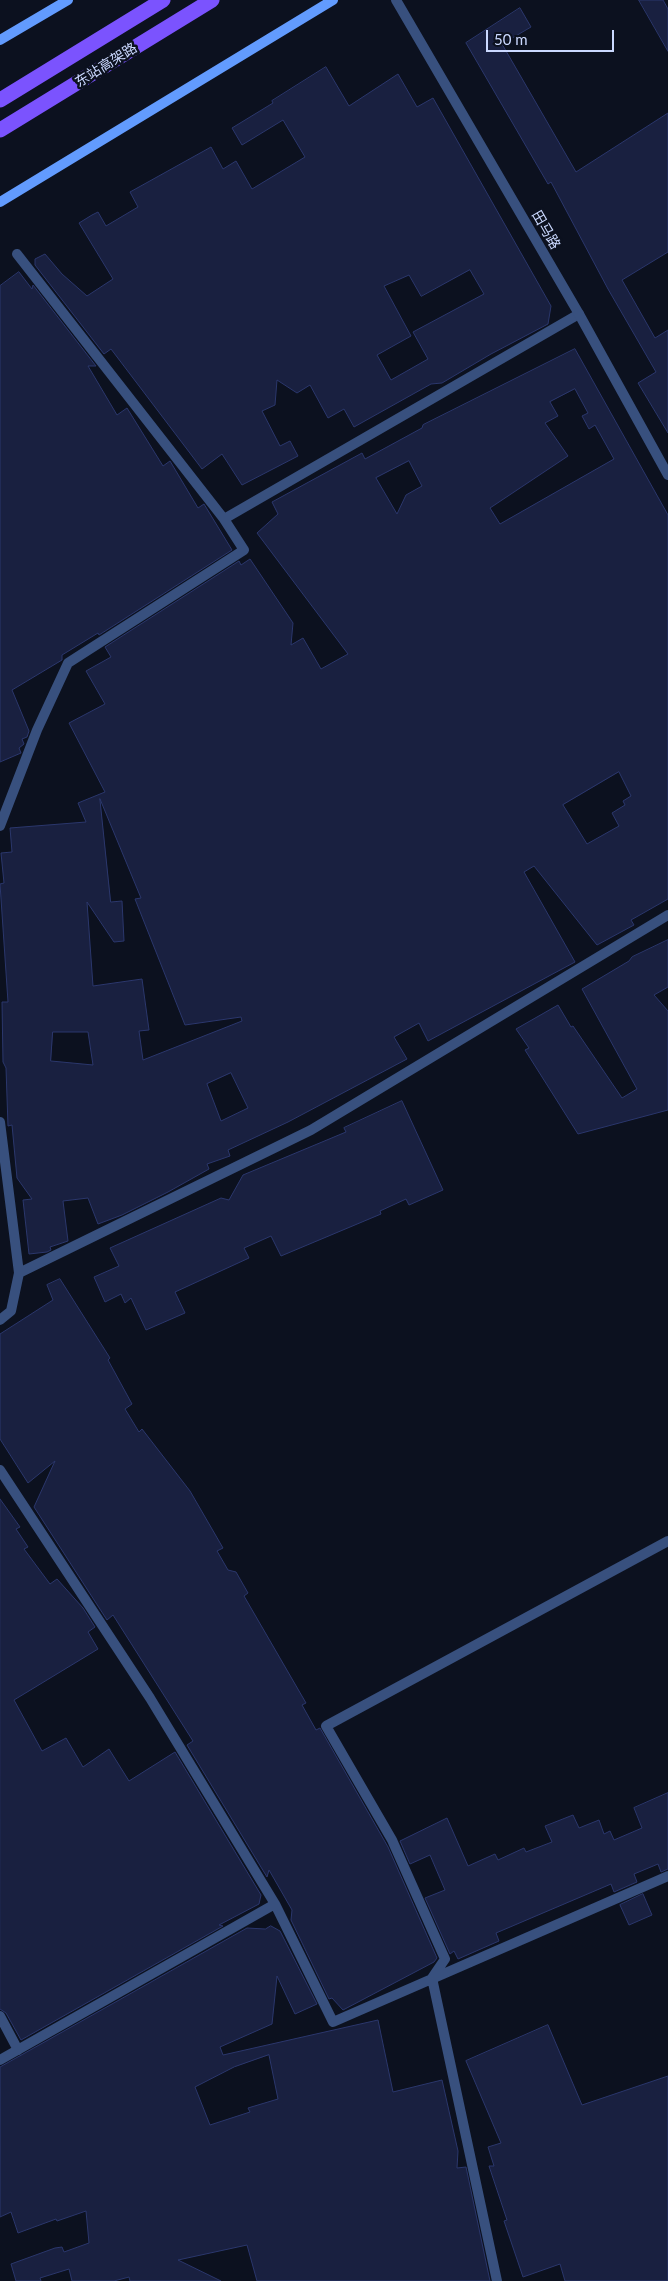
<!DOCTYPE html>
<html>
<head>
<meta charset="utf-8">
<style>
  body { margin:0 }
  #map { position:relative; width:668px; height:2281px; overflow:hidden; background:#0c111f; font-family:Lato,sans-serif }
  canvas { display:block }
  .scale { position:absolute; left:486px; top:30px; width:128px; height:22px; box-sizing:border-box; border:2px solid #cbd9ff; border-top:0; padding-left:6px; font-size:15px; line-height:18px; white-space:nowrap; color:#cbd9ff; -webkit-text-stroke:4px #0c111f; paint-order:stroke }
</style>
</head>
<body>
<div id="map">
<canvas width="668" height="2281"></canvas>
<div class="scale">50 m</div>
</div>
<script>
const c = document.querySelector('canvas').getContext('2d');
c.lineJoin = 'round';
function fillPath(path, color) { c.fillStyle = color; c.fill(path, 'evenodd'); }
function strokePath(path, color, width, dash) { c.strokeStyle = color; c.lineWidth = width; c.lineCap = dash ? 'butt' : 'round'; c.setLineDash(dash || []); c.stroke(path); }
function label(font, color, halo, rows, align = 'center') {
  c.font = font + ' Lato,"Noto Sans SC",sans-serif'; c.lineWidth = 5; c.setLineDash([]); c.textBaseline = 'middle'; c.strokeStyle = halo; c.fillStyle = color; for (const [text, x, y, turn = 0] of rows) {
    c.save(); c.translate(x, y); c.rotate((+turn || 0) * Math.PI / 180); c.textAlign = isNaN(turn) ? turn : align; if (halo) c.strokeText(text, 0, 0); c.fillText(text, 0, 0); c.restore();
  }
}
const building = new Path2D(`
  M639 0H663L668 9V51Z
  M520 8 531 27 502 44 576 172 668 113V252L622 280 655 338 668 330V433L638 383 656 372 608 289 551 182 548 184 466 43Z
  M326 67 349 106 398 74 417 107 433 98 551 306 548 324 491 354 442 383 431 384 354 427 344 409 328 418 310 385 297 393 277 380 275 405 262 411 280 446 290 441 298 456 242 485 222 454 202 469 111 349 104 354 35 265V259L45 254 62 274 87 296 113 279 79 223 92 215 98 212 106 226 138 207 130 192 211 147 223 169 236 161 252 189 305 157 283 120 242 145 232 128 273 103 272 101ZM470 270 484 294 413 332 428 359 391 380 377 355 411 336 384 286 409 275 421 296Z
  M19 272 32 289 33 285 96 366H88L117 415 127 408 163 466 170 461 198 508 204 504 232 550 99 635 98 633 62 655V660L12 690 29 731 27 737 22 739 24 744 19 748 21 753 0 762V286Z
  M575 349 668 515V899L631 920 634 925 597 945 534 866 524 872 575 962 428 1041 419 1023 394 1037 407 1059 288 1122 228 1150 230 1156 207 1164 209 1169 168 1192 122 1215 98 1224 88 1198 63 1201 68 1241 50 1247 51 1250 47 1252 29 1254 23 1200 32 1199 17 1178 12 1125 8 1126 6 1068 3 1062 2 1002H8L0 884 4 883 1 853 12 852 10 828 86 822 78 803 105 792 69 723 105 704 86 671 111 657 105 647 239 561 241 565 250 559 293 623 291 645 303 638 321 669 348 654 257 533 278 514 272 502 362 453 365 459 422 428 423 425ZM575 389 588 413 582 416 589 429 595 425 614 459 500 524 490 508 568 456 545 423 558 416 550 402ZM409 461 422 486 406 495 397 514 376 478ZM619 772 631 796 623 801 625 805 612 813 619 826 587 844 563 805ZM100 799 141 898 135 899 185 1025 241 1017 242 1021 143 1060 139 1031 149 1030 142 979 93 986 87 902 114 942 124 941 122 901 111 902ZM53 1032H88L93 1065 51 1061ZM231 1073 248 1108 221 1121 207 1084Z
  M668 940V987L654 995 668 1011V1110L578 1134 525 1050 529 1048 516 1029 558 1005 571 1027 573 1026 622 1098 637 1089 582 989 629 961 632 957Z
  M402 1101 443 1190 409 1205 406 1199 380 1211 381 1214 281 1256 271 1236 244 1248 249 1258 175 1292 185 1313 146 1330 131 1298 125 1303 121 1294 105 1302 94 1277 119 1266 110 1248 221 1198 229 1200 243 1175 346 1132 344 1128Z
  M60 1279 110 1358 108 1360 132 1404 125 1409 139 1432 142 1429 190 1491 223 1548 217 1551 228 1570 236 1572 248 1593 244 1596 306 1703 302 1705 316 1730 320 1728 388 1847 437 1958 434 1962 343 2010 332 1998 329 1999 291 1920 292 1910 269 1870 267 1877 187 1745 193 1741 113 1615 107 1620 34 1507 55 1461 28 1483 0 1439V1334L53 1300 47 1285Z
  M0 1499 20 1527 16 1529 28 1547 24 1549 50 1584 57 1579 83 1608 95 1627 88 1632 98 1649 14 1700 42 1751 66 1738 83 1767 109 1749 129 1781 175 1752 261 1895 259 1904 219 1925 223 1926 21 2040 6 2013 0 2009Z
  M668 1793V1869L661 1872 658 1864 634 1874 637 1882 614 1892 611 1884 496 1933 499 1941 458 1959 454 1951 450 1954 425 1898 445 1890 430 1855 410 1864 400 1841 447 1818 468 1866 495 1854 498 1860 524 1848 526 1852 552 1842 545 1826 573 1815 579 1828 599 1820 604 1834 610 1831 614 1840 642 1828 634 1808Z
  M643 1894 652 1915 629 1925 620 1905Z
  M271 1926 280 1931 317 2004 295 2014 277 1976 272 2024 220 2047 223 2055 378 2020 393 2092 442 2080 458 2151 457 2168 466 2167 490 2281H257L247 2245 178 2260 221 2281H130L129 2277 114 2281H72L69 2269 40 2278 41 2281H16L11 2264 55 2248 62 2247 64 2252 89 2243 86 2211 57 2221 56 2219 18 2233 11 2212 0 2217V2067L247 1928 265 1929ZM269 2055 278 2099 248 2108 250 2112 210 2125 195 2087 234 2067Z
  M548 2025 582 2105 668 2076V2281H565L560 2264 523 2277 504 2221 507 2220 489 2166H494L488 2147 501 2143 466 2061Z`);
fillPath(building, '#192040');
strokePath(building, '#2b376c', 1);
strokePath(new Path2D(`
  M17 254 224 519 579 314
  M0 826 37 730 68 663 244 550 224 519
  M0 1122 19 1273 11 1311 0 1320
  M19 1273 311 1130 668 915
  M0 1470 150 1698 275 1904 333 2022 668 1876
  M0 2016 18 2050
  M0 2060 275 1904
  M497 2281 432 1978 445 1959 392 1840 326 1726 668 1541`), '#38507e', 10);
strokePath(new Path2D(`
  M396 0 579 314 668 475`), '#38507e', 10);
strokePath(new Path2D(`
  M0 40 68 0
  M0 202 333 0`), '#629bfe', 10);
strokePath(new Path2D(`
  M0 100 163 0
  M0 130 212 0`), '#7b53fe', 15);
label('14px', '#cbd9ff', '#0c111f', [
  ["东站高架路",106,65,-32],
  ["田马路",546,230,60]
]);
</script>
</body>
</html>
